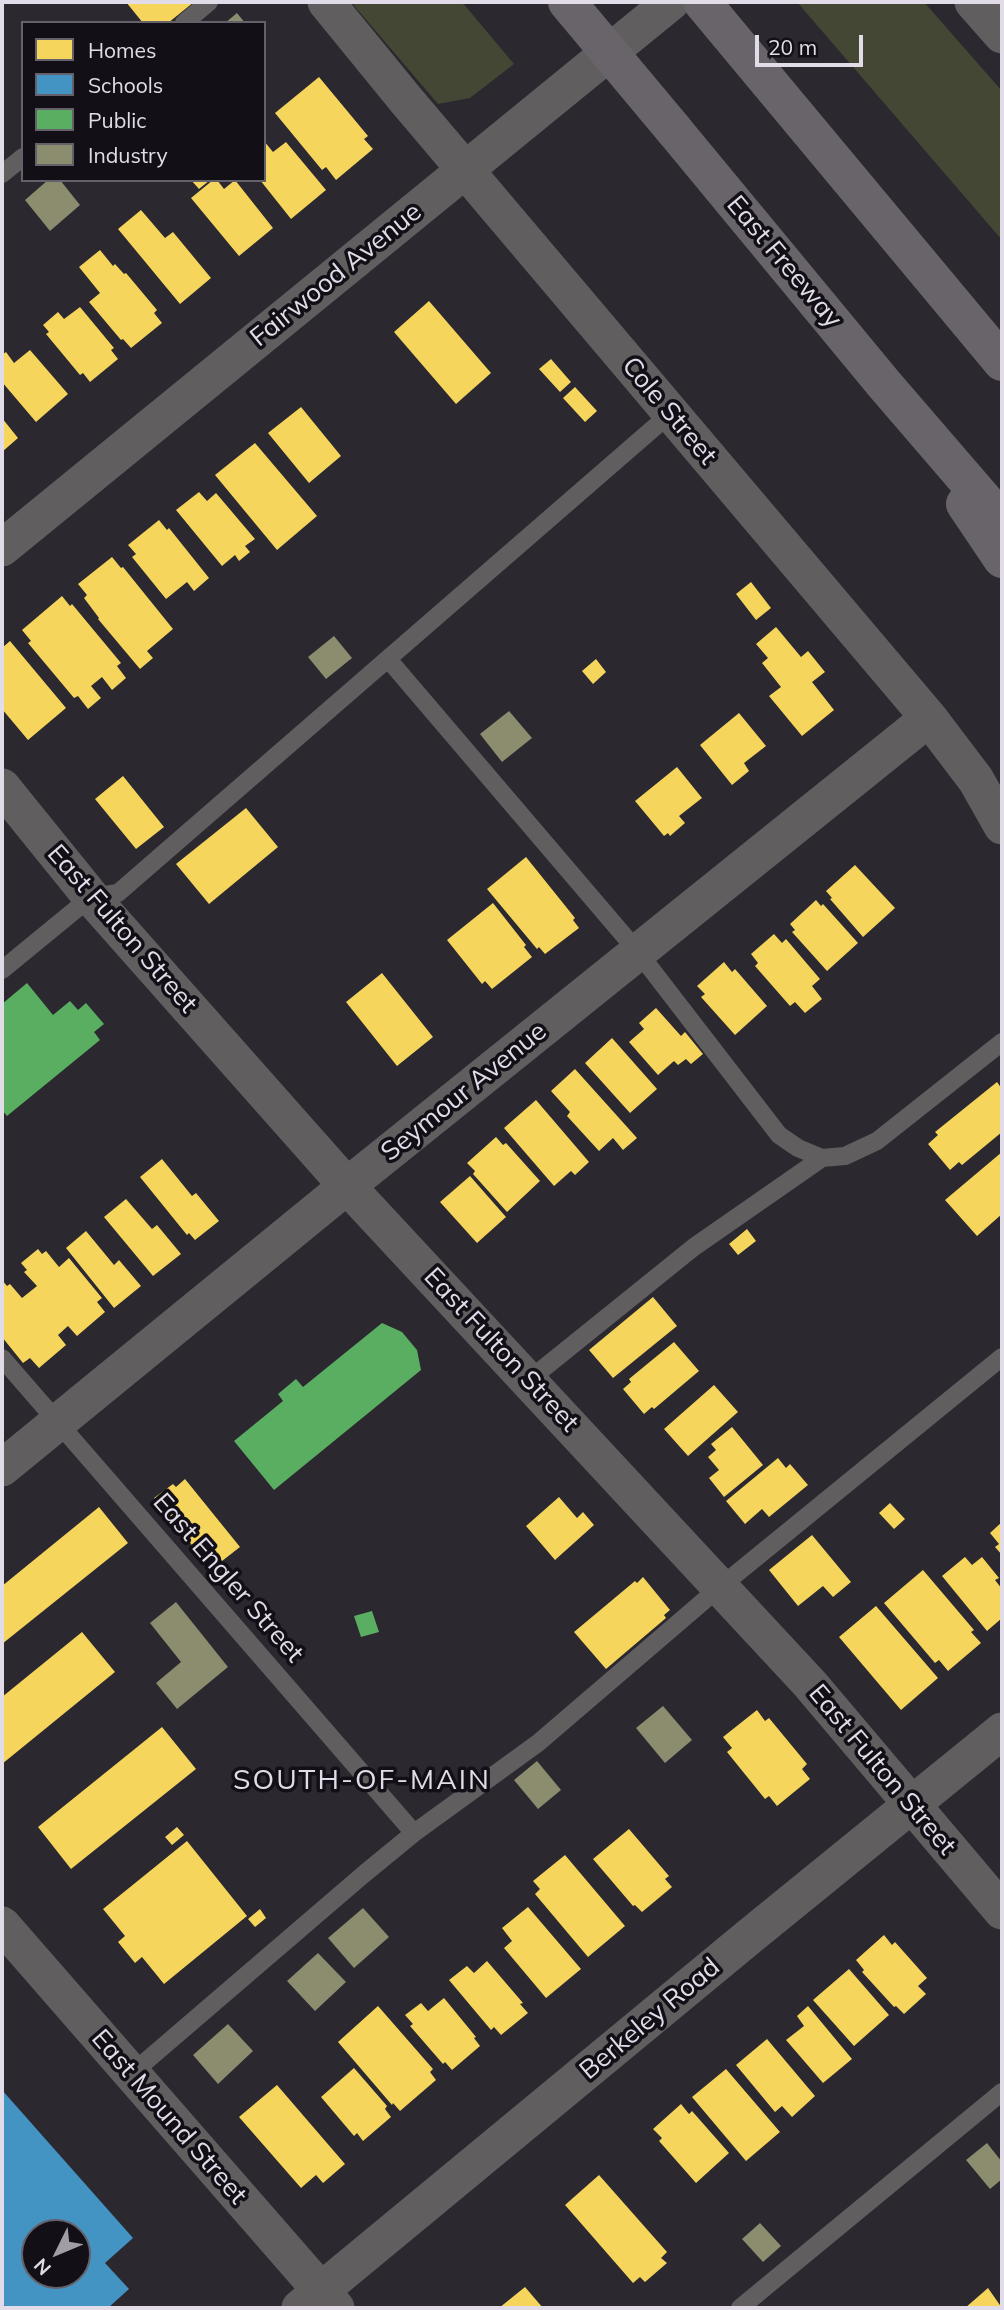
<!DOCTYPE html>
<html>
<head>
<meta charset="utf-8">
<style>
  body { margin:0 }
  #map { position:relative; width:1004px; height:2310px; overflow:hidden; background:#2b2830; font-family:Mulish,sans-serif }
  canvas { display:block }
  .frame { position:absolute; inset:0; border:4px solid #e1dce7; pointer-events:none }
  .legend { position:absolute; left:21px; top:21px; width:245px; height:161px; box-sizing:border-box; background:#120f16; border:2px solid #65616a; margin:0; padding:9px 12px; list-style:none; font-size:21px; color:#e1dce7 }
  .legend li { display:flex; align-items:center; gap:14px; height:35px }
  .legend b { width:35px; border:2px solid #65616a }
  .north { position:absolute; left:21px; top:2219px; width:70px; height:70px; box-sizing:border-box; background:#120f16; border:2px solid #65616a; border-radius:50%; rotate:227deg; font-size:19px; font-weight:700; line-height:28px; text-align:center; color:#e1dce7 }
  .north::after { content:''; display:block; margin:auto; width:24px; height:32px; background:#a19da7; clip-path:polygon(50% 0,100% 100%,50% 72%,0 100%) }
  .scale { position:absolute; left:755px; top:35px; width:108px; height:32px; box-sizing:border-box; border:4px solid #e1dce7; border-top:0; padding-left:9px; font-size:21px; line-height:24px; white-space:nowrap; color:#e1dce7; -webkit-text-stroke:5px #120f16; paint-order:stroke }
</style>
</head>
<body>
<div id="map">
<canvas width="1004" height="2310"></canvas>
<div class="frame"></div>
<ul class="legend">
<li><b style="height:19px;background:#f6d55c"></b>Homes</li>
<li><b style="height:19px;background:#4393c3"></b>Schools</li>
<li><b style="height:19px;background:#5aae61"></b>Public</li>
<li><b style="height:19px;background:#8c8c6e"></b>Industry</li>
</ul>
<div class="north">N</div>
<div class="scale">20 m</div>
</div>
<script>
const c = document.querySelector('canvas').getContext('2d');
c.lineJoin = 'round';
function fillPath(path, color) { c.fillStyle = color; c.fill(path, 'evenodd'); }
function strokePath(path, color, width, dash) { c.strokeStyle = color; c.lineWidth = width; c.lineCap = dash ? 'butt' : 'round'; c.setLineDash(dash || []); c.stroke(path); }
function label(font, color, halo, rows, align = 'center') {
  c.font = font + ' Mulish,sans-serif'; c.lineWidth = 7; c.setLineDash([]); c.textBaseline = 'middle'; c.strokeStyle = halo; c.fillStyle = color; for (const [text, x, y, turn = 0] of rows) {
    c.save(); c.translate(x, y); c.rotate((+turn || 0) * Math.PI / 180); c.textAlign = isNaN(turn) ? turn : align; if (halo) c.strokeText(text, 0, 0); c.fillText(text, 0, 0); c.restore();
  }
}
fillPath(new Path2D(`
  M351 2H462L514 64 470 98 438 104Z
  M797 2H924L1002 91V240Z`), '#444733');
fillPath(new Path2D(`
  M126 2H194L168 23H143Z
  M319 77 368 136 364 139 373 149 336 180 326 167 322 170 275 113Z
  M264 141 273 152 286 142 326 190 291 219 260 180H264Z
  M191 180H210L199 189Z
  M213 180H217L224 189 235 180 273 228 239 256 191 198Z
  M141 210 165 238 173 232 211 278 180 304 118 229Z
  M100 250 113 266 115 264 124 274 126 273 157 310 154 313 162 323 131 348 123 339 121 340 89 302 100 293 79 267Z
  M429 301 491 373 456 404 394 332Z
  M80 307 114 348 111 350 118 359 90 382 83 373 80 375 46 334 49 332 43 325 58 312 64 319Z
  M30 350 68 394 36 422 2 382V355L6 352 14 363Z
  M551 359 571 382 560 392 539 369Z
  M575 387 597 411 585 422 563 398Z
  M301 407 341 456 309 483 268 433Z
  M2 418 18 438 2 452Z
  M255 443 317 516 277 550 215 475Z
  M199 492 207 501 216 493 255 539 245 546 250 552 239 561 235 555 222 566 176 510Z
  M159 520 167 530 169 528 209 578 194 591 187 582 166 599 132 557 136 554 128 545Z
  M112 557 121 568 123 567 173 629 147 651 153 658 140 669 98 619 99 618 84 598 87 595 78 584Z
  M751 582 771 608 756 620 736 594Z
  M62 596 70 606 72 604 121 663 117 666 126 678 112 690 102 677 91 686 101 698 88 709 78 696 74 698 28 643 31 641 22 630Z
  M776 627 801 657 808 651 825 672 812 682 834 710 802 736 769 696 781 687 762 663 768 658 756 644Z
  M10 641 66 708 28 740 2 709V648Z
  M596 659 606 672 593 684 582 671Z
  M739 713 766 746 744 763 749 771 732 785 700 745Z
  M677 767 702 798 679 816 685 823 670 836 668 833 664 836 635 801Z
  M123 776 164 827 136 849 95 799Z
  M246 808 278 847 209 904 176 864Z
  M526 857 575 918 573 920 579 928 545 954 539 947 537 949 487 889Z
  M855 865 895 908 863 937 830 899 832 898 826 891Z
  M816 900 821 906 823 904 858 943 827 971 792 932 795 930 790 924Z
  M493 903 526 945 524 947 532 957 492 989 485 981 482 984 447 940Z
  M774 934 782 943 786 939 820 979 812 986 822 999 805 1013 795 1002 790 1006 755 966 758 963 751 954Z
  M724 962 732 972 735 969 767 1006 735 1035 701 997 705 994 697 986Z
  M382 973 433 1037 397 1066 346 1002Z
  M656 1008 681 1036 685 1032 703 1054 691 1064 686 1059 678 1065 674 1061 658 1075 629 1042 644 1029 639 1023Z
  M612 1038 657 1089 630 1113 585 1063Z
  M575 1069 637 1138 623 1150 613 1138 599 1151 567 1116 570 1112 551 1091Z
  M997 1082 1002 1089V1132L962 1165 959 1162 950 1170 928 1144 938 1135 935 1132Z
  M536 1100 589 1162 575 1175 571 1171 554 1186 504 1128Z
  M496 1137 503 1145 506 1143 540 1181 507 1212 473 1174 475 1171 467 1163Z
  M1002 1152V1214L977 1236 945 1200Z
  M162 1159 192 1196 196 1193 219 1221 195 1240 189 1233 187 1235 140 1177Z
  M470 1176 506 1217 477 1243 440 1202Z
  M126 1199 152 1229 157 1225 181 1254 153 1276 104 1217Z
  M747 1229 756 1241 738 1255 729 1244Z
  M86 1231 114 1265 119 1260 141 1286 114 1308 66 1248Z
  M38 1249 42 1254 46 1251 59 1267 69 1258 102 1298 97 1302 105 1312 77 1336 68 1326 58 1335 66 1345 39 1368 30 1358 23 1363 2 1337V1280L7 1286 10 1284 22 1298 37 1286 24 1272 27 1270 21 1263Z
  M653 1297 677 1326 613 1378 589 1350Z
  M674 1342 699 1371 654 1409 652 1407 644 1414 623 1389 631 1382 629 1379Z
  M714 1385 738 1412 688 1456 664 1429Z
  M732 1427 763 1465 724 1497 709 1478 719 1470 708 1457 716 1450 711 1444Z
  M778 1458 786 1468 790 1464 808 1485 769 1517 762 1509 745 1524 726 1501Z
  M185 1479 240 1547 222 1561 215 1551 204 1560 154 1498 173 1484 176 1487Z
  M559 1497 577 1518 583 1512 594 1525 555 1560 526 1526Z
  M890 1503 905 1519 894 1529 879 1513Z
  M99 1507 128 1543 2 1644V1586Z
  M1002 1522V1555L995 1547 999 1544 990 1533Z
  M812 1535 851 1582 833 1597 823 1586 798 1606 769 1570Z
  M965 1557 972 1565 982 1557 999 1578 995 1580 1002 1589V1618L987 1631 942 1576Z
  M923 1570 974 1630 971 1632 981 1643 948 1671 939 1660 935 1663 884 1603Z
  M643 1577 670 1610 664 1615 666 1618 606 1669 574 1632 635 1581 637 1583Z
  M876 1606 938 1678 901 1710 839 1637Z
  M82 1632 115 1672 2 1764V1697Z
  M757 1710 765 1721 769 1718 807 1764 802 1769 810 1779 777 1806 769 1796 765 1799 727 1752 732 1748 723 1737Z
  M162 1727 196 1769 71 1869 38 1827Z
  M177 1827 184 1835 172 1845 165 1837Z
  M629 1829 669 1876 665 1879 672 1887 642 1912 635 1905 633 1906 593 1859Z
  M187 1841 247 1916 164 1984 142 1957 135 1963 118 1942 125 1936 103 1909Z
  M565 1855 625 1926 588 1957 535 1894 540 1889 533 1881Z
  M528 1907 581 1969 546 1998 504 1948 512 1941 502 1928Z
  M260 1909 266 1918 255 1927 248 1919Z
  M884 1935 892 1945 895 1942 927 1978 918 1986 926 1994 904 2014 896 2006 894 2007 862 1972 864 1970 856 1960Z
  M487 1961 523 2003 520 2004 528 2013 501 2035 494 2027 491 2030 449 1980 467 1966 474 1973Z
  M849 1969 889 2015 854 2046 813 2000Z
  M444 1998 476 2037 474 2038 480 2046 452 2070 445 2062 443 2064 410 2026 413 2024 405 2015 421 2003 428 2011Z
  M378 2006 433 2069 430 2072 436 2080 400 2111 393 2103 392 2105 338 2042Z
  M808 2006 852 2059 823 2083 786 2040 804 2026 797 2016Z
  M767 2039 815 2096 792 2117 782 2106 775 2112 736 2065Z
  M354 2068 387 2106 385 2109 391 2117 363 2141 357 2133 354 2136 321 2097Z
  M726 2069 780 2132 746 2161 692 2097Z
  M277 2085 345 2164 323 2183 316 2175 301 2188 239 2117Z
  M681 2104 689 2114 692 2111 729 2153 696 2183 659 2141 662 2138 653 2129Z
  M599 2175 667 2252 661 2258 667 2263 645 2282 640 2277 633 2283 565 2205Z
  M525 2287 543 2308H499Z
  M988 2288 1002 2308H965Z`), '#f6d55c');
fillPath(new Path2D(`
  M2 2090 133 2238 105 2263 129 2289 108 2308H7L2 2303ZM35 2233H77V2275H35Z`), '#4393c3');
fillPath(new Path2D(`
  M27 983 53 1015 70 1001 78 1010 86 1003 104 1024 94 1032 100 1040 7 1116 2 1110V1004Z
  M382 1323 402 1332 417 1350 421 1370 274 1490 234 1441 283 1401 278 1394 296 1379 303 1387Z
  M372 1611 379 1632 361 1637 354 1616Z`), '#5aae61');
fillPath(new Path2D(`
  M237 13 245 23H225Z
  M48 180H60L80 205 50 231 25 200Z
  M334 636 352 658 326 679 308 657Z
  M509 711 532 738 502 762 480 734Z
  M176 1602 228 1667 177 1709 156 1683 181 1662 150 1623Z
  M663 1706 692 1740 665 1763 636 1728Z
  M537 1761 561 1790 538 1809 514 1780Z
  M363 1908 389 1937 354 1968 328 1938Z
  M318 1953 346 1982 315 2011 287 1981Z
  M228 2024 253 2051 218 2084 193 2055Z
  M987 2143 1002 2162V2179L990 2189 966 2160Z
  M760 2223 781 2246 763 2262 742 2239Z`), '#8c8c6e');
strokePath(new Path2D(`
  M184 23 209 2
  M2 174 23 157
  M388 659 638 952 779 1135 798 1148 822 1158 845 1156 877 1141 1002 1042
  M2 970 91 897 118 893 671 413
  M2 1358 414 1833
  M529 1380 694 1247 822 1158
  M131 2074 364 1874 414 1833 538 1743 720 1587 1002 1357
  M740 2308 1002 2092`), '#615e60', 18);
strokePath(new Path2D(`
  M326 2 406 100 929 718 976 780 1002 826
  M973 2 1002 35
  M2 548 671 2
  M2 787 91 897 347 1186 810 1684 1002 1911
  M2 1468 347 1186 929 718
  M2 1925 336 2308
  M300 2308 750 1936 1002 1731`), '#615e60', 37);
strokePath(new Path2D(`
  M702 2 1002 362
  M674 130 884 384 1002 521
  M965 504 1002 559`), '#69646a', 38);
strokePath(new Path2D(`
  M567 2 674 130`), '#69646a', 38);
label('26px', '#e1dce7', '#120f16', [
  ["East Freeway",784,262,50],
  ["Fairwood Avenue",336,275,-39],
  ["Cole Street",669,411,50],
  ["East Fulton Street",122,929,49],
  ["Seymour Avenue",464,1092,-39],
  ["East Fulton Street",501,1350,47],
  ["East Engler Street",228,1578,49],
  ["East Fulton Street",882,1770,50],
  ["Berkeley Road",650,2019,-40],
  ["East Mound Street",169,2117,49]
]);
c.letterSpacing = '2px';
label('28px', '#e1dce7', '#120f16', [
  ["SOUTH-OF-MAIN",362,1781]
]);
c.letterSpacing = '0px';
</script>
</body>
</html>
